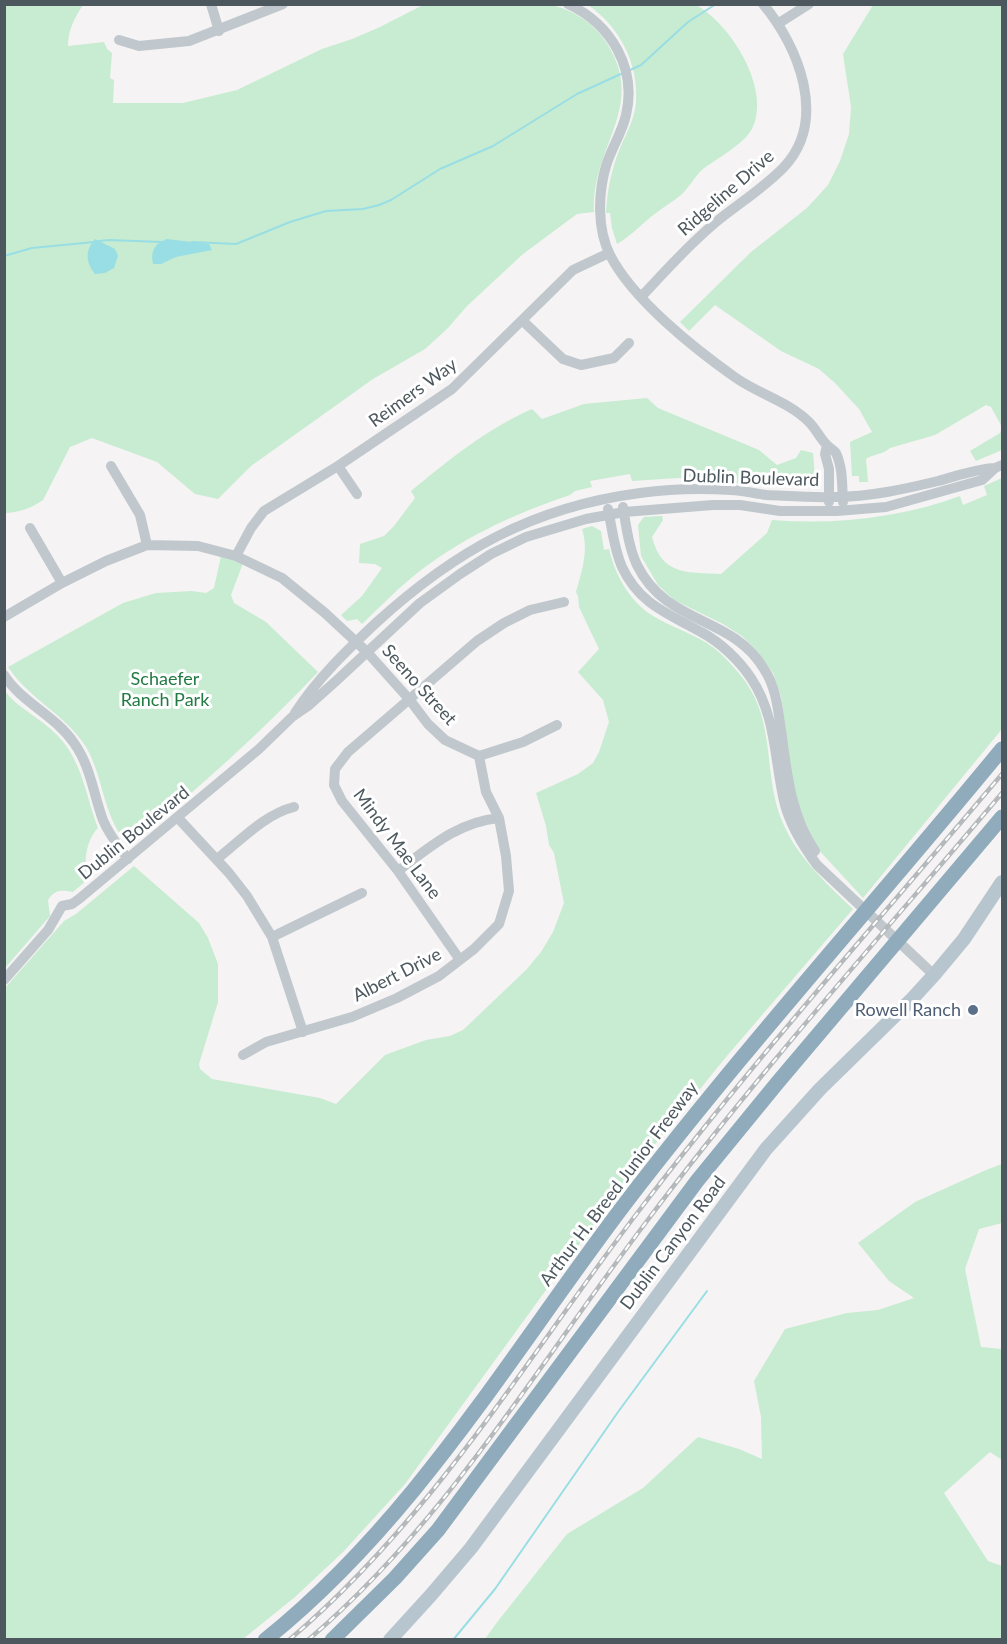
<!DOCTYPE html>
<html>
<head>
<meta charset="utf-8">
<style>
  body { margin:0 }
  #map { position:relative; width:1007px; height:1644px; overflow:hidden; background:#f5f3f3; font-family:Lato,sans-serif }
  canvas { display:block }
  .frame { position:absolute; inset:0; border:6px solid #4c585e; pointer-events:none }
</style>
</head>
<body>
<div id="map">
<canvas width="1007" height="1644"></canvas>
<div class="frame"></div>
</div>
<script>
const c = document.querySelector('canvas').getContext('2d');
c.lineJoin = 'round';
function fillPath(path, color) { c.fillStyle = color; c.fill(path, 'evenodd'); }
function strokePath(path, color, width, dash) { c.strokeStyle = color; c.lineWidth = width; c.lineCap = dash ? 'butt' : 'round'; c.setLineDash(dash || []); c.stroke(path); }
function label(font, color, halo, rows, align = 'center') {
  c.font = font + ' Lato,sans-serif'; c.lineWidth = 6; c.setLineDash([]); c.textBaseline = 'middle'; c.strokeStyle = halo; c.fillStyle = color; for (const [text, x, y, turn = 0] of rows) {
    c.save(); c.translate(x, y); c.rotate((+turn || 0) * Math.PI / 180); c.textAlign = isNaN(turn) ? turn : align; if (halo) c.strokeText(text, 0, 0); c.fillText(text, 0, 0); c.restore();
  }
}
fillPath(new Path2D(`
  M545 4C567 7 590 20 603 38 651 104 591 144 594 212L577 214 523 254 467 306 448 328 425 349 373 379 251 466 218 499 195 494 157 462 92 438 70 447 43 500C32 508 17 513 5 513L4 5H83C75 17 68 30 68 46L104 42 107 49 112 53 110 78 114 80 113 103H183L237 90 322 49 352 39 380 27 423 5Z
  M588 5H696C731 24 772 90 752 129 744 144 716 159 703 169 695 176 690 186 682 194 674 201 665 206 656 213 642 223 634 234 617 244L612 228 610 213H606C607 194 610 177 616 159 622 140 634 123 636 103 639 64 620 27 588 5Z
  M873 5H1002V450L976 461 970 451 1000 433 1002 427 991 407 986 405 935 435 890 448C883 455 872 454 866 459L868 482H859V476H852L850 442 872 432 859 409 835 383 819 369 781 351 715 305 689 331 680 322 751 252 807 208 828 185 840 161 849 134 851 107 843 54Z
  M647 398 658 408 759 450 777 465 796 458 801 450 813 453 815 477 807 478 808 486 775 487 678 478 632 481 630 474 590 481 592 487 575 491 570 495C511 515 457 540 410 579 393 593 378 609 362 624L357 619 347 621 341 615 362 596 382 568 375 564 359 563 360 544 384 536 394 526 415 498 411 491C450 459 485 430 532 409L542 419 584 404Z
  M1002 478V729L863 898 817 848 799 808 792 780 781 696 773 673 758 652 742 636 723 624 674 600 658 585 641 556 638 525 644 517 662 516 663 520 652 537C662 576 687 572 721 574L767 533 772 520C836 525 900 518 960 496L963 505 987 495 984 486Z
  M592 526 601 531 604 550 609 549C615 575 630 602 653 616 673 628 695 634 714 648 725 657 736 669 745 681 776 724 763 775 782 821 797 857 825 882 853 909L726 1057 626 1180 405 1484 343 1552 295 1597 243 1639H5V988L64 921 76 914 134 866 199 923 208 938 218 964V1002L199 1064 200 1069 212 1079 320 1098 336 1104 385 1055 426 1040 450 1036 463 1030 526 970 541 952 553 932 564 903 554 853 549 845 546 826 536 793 578 774 593 763 599 752 609 722 603 700 578 672 599 649 579 607 578 596 576 592C582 570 589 551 582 529Z
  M221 556 243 563 231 595 234 603 266 622 318 672C261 733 199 787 135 841H125C102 812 104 778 86 747 65 714 29 699 8 667L123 603 156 593 192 591 206 593 214 588Z
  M4 690C18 709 41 718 57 735 82 760 86 796 98 828 86 840 83 863 88 879L73 892C61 890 55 889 48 900L50 916 5 968Z
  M1002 1164V1223L979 1229 965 1269 981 1347 1002 1349V1460L990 1452 944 1493 988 1561 1002 1566V1639H485L498 1621 567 1534 643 1488 698 1437 739 1449 762 1459 761 1417 754 1381 785 1329 847 1313 878 1310 914 1298 889 1281 858 1243 915 1202 986 1170Z`), '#c7ecd1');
fillPath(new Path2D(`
  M95 239 115 249 118 256 114 268 105 273 95 274C85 262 85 250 95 239Z
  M167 239 209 244 212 250 176 257 161 264H153C150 251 155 243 167 239Z`), '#99dee4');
strokePath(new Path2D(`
  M628 71 641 65 688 22 716 4
  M99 241 109 240 162 242
  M192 242 236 244 290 222 326 211 363 209 379 205 391 200 440 169 493 146 577 94 623 73
  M4 256 32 248 94 242
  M453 1640 495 1589 618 1412 707 1291`), '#99dee4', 2);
strokePath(new Path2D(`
  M211 4 219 31
  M568 4C611 24 637 68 626 115 622 133 611 149 606 166 598 193 597 229 610 255 633 300 695 349 736 378 759 394 789 402 809 422 816 429 820 438 826 444 829 448 833 449 836 453 843 468 842 486 843 502
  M779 23 809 4
  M119 40 139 46 189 41 283 4
  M641 297C665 271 689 245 716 222 738 204 764 188 784 167 828 120 799 47 763 4
  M523 321 563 359 581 365 614 358 629 343
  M827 445 825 454 829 469V502
  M111 466 140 515 147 545
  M338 466 357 494
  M623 507C626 526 629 548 637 565 667 626 732 615 764 669 776 687 778 709 781 730 787 773 790 814 815 851
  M608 509C612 528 614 549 622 567 639 604 669 614 701 632 720 642 739 660 751 678 777 717 774 761 785 805 791 827 803 846 817 865L934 975
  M30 528 62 583
  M236 556 251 528 264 511 338 466 452 389 573 270 609 253
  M4 617 62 583 106 561 147 545 198 546 236 556 282 578 325 613 367 652 409 699 428 724 445 740 479 756
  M4 675C22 703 55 715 74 743 91 767 93 793 103 820 109 835 119 847 128 859
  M295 713C317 679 347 650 377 622 455 551 533 507 640 493 669 489 702 488 731 490 743 490 755 494 767 495 789 496 812 498 835 497 869 497 905 489 938 481 957 476 975 469 995 468
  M479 756 523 742 557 725
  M178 818 229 873 247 896 272 937 303 1032
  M217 859C240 841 265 814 294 807
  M398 871C430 847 458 822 499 818
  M272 937 362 893
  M460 960 398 871 342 801 334 785 335 769 348 752 477 641 504 623 530 610 564 602
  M4 980 48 930 62 906 72 904 79 899 259 749 292 717 308 706 336 681 420 603 460 574 491 554 526 537 586 519 624 512 713 505H740L780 511H837L886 507 982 480 995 468 1002 465
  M243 1055 266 1042 352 1017 397 998 439 976 474 949 499 924 509 891 506 856 499 818 486 792 479 756`), '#c0c8cd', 10);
strokePath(new Path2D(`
  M390 1640 431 1595 471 1548 766 1149 820 1089 912 999 934 975 964 939 1002 882`), '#b6c5ce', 14);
strokePath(new Path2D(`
  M265 1640C415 1520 512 1352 627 1201 746 1046 878 900 1002 749
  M332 1640 395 1578 438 1530 697 1181 778 1082 1002 817`), '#90abbb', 15);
const rail = new Path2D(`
  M289 1640C432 1519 526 1359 638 1212 753 1061 880 919 1002 774
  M308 1640C446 1523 539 1363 647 1221 758 1073 883 934 1002 793`);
strokePath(rail, '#b5b9bc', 4.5);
strokePath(rail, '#fff', 2, [7]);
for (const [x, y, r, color] of [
  [973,1010,6,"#5c6f8a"]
]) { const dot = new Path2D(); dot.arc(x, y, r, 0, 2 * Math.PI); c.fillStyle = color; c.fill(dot); strokePath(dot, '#fff', 2); }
label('18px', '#4c585e', '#fff', [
  ["Ridgeline Drive",726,193,-41],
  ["Reimers Way",413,393,-36],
  ["Dublin Boulevard",751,478,2],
  ["Seeno Street",419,685,48],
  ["Dublin Boulevard",134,833,-39],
  ["Mindy Mae Lane",397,844,53],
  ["Albert Drive",397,975,-27],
  ["Arthur H. Breed Junior Freeway",619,1184,-53],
  ["Dublin Canyon Road",673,1243,-53]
]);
label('18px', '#227a43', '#fff', [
  ["Schaefer",165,679],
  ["Ranch Park",165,700]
]);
label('18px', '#4e5e75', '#fff', [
  ["Rowell Ranch",961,1010]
], 'right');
</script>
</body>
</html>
